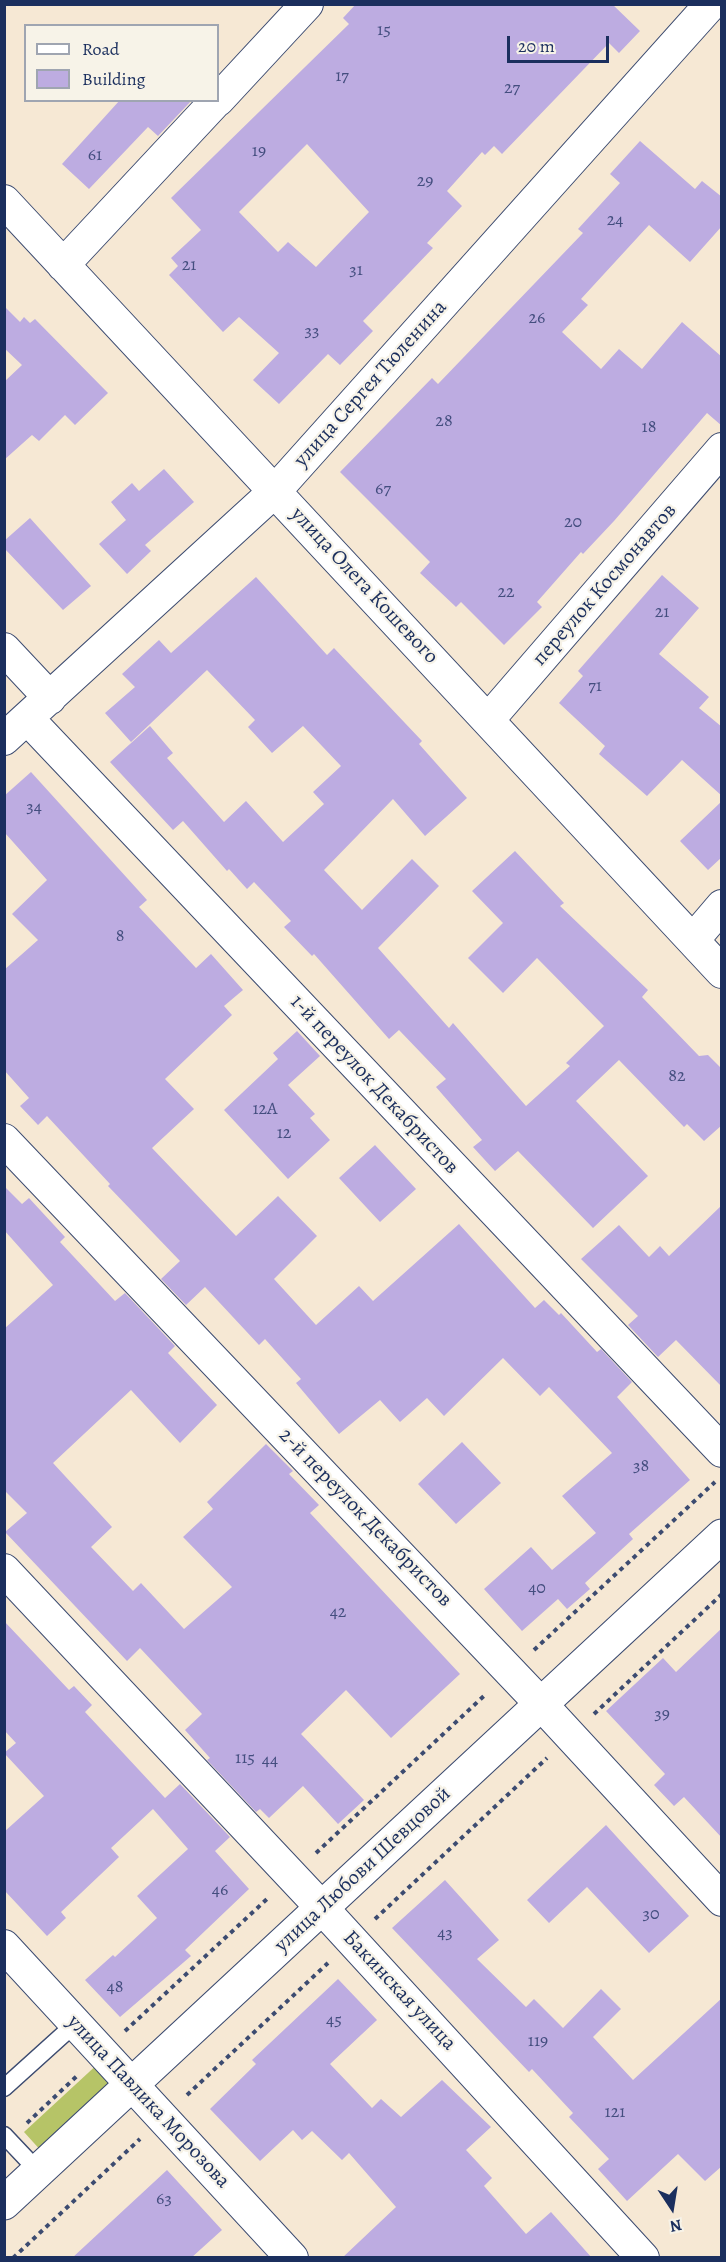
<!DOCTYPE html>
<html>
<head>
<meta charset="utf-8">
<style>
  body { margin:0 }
  #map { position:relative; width:726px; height:2262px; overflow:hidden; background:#f6e8d4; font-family:Alegreya,serif }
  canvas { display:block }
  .frame { position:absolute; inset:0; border:6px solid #1b2f5e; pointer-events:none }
  .legend { position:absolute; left:24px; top:24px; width:195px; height:78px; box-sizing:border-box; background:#f7f3e8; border:2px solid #9fa5b1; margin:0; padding:8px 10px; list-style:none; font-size:18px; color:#1b2f5e }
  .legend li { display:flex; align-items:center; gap:12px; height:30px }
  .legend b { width:30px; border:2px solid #9fa5b1 }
  .north { position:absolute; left:642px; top:2178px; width:60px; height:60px; -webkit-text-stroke:4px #f7f3e8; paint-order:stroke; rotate:168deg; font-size:16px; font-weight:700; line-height:24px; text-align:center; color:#1b2f5e }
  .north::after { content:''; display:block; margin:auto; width:21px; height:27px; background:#1b2f5e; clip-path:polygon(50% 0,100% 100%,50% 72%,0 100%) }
  .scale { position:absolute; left:507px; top:36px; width:102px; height:27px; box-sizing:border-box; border:3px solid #1b2f5e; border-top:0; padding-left:8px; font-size:18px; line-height:21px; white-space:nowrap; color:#1b2f5e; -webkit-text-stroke:4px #f7f3e8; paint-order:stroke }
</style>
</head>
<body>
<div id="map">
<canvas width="726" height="2262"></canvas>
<div class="frame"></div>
<ul class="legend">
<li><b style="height:8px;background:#fff"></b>Road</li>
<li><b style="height:16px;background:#bdace1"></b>Building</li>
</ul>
<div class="north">N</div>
<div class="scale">20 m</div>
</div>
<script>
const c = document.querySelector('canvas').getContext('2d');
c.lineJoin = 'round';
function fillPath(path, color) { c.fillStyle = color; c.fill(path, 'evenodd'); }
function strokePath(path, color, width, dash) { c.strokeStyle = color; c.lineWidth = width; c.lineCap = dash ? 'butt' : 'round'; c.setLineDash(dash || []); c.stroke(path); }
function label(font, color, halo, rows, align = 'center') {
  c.font = font + ' Alegreya,serif'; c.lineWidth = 4.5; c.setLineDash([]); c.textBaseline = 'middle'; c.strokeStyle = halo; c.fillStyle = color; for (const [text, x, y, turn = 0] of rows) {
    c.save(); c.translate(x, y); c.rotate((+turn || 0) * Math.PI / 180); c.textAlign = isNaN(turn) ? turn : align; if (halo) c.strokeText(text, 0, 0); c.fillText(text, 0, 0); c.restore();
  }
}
fillPath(new Path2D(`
  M101 2061 120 2082 43 2153 24 2132Z`), '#b6c467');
fillPath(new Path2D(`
  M356 4H612L640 31 619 53 609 43 502 154 494 146 485 155 482 152 447 191 462 206 427 243 433 248 363 321 373 331 340 365 328 354 279 404 253 380 279 353 239 317 223 332 169 275 178 266 171 258 201 230 171 198 349 24 343 18ZM307 144 369 212 316 267 288 242 278 252 239 212Z
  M120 100H192L158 136 148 127 89 189 62 164Z
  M640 141 695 189 702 181 722 197V226L690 262 649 225 581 299 588 305 562 332 601 369 619 349 642 369 682 322 722 357V426L707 413 614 521 583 554 581 552 537 602 542 607 504 645 461 602 456 607 420 573 430 562 340 472 432 378 438 384 583 233 578 229 620 183 610 174Z
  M4 306 20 322 24 317 30 323 35 319 108 393 75 425 65 415 39 441 32 435 4 460V382L22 365 4 348Z
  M164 469 194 502 145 545 151 551 127 574 99 544 126 520 111 502 132 483 139 491Z
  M30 518 91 586 63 610 4 548V541Z
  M662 575 699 608 659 654 709 697 699 708 722 727V796L682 760 647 796 599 754 605 746 559 703 583 676 578 671Z
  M256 577 327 655 334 648 422 741 419 744 467 798 425 836 393 799 324 870 362 910 412 859 439 886 378 948 449 1028 453 1023 526 1106 570 1066 566 1063 604 1026 537 958 503 993 468 958 503 923 472 891 515 851 564 903 560 906 648 990 642 997 699 1056 708 1055 722 1069V1125L704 1141 687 1124 684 1127 619 1060 576 1101 648 1176 593 1228 518 1151 495 1171 473 1147 482 1140 436 1087 446 1079 399 1030 389 1039 314 954 312 956 284 927 291 921 254 882 247 889 229 869 227 871 183 821 173 830 110 762 150 726 173 753 167 758 224 822 246 801 283 842 324 804 313 792 341 766 303 726 272 753 248 727 255 720 207 670 131 742 105 713 135 687 122 674 159 640 171 653Z
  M31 772 147 900 139 907 196 968 211 954 243 990 224 1006 232 1015 165 1079 194 1109 152 1148 236 1236 278 1196 317 1236 274 1279 316 1325 359 1286 373 1301 459 1224 535 1308 544 1300 559 1315 561 1313 597 1352 601 1349 632 1382 617 1397 690 1480 629 1534 633 1539 585 1583 590 1589 567 1609 558 1599 522 1631 484 1589 531 1547 552 1570 596 1533 562 1496 612 1453 549 1387 540 1396 503 1358 444 1416 427 1398 400 1422 380 1400 339 1434 296 1383 301 1379 265 1339 259 1345 205 1287 186 1305 161 1279 180 1261 108 1186 110 1184 47 1116 38 1125 20 1106 29 1098 4 1070V970L38 940 12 914 47 880 5 833 4 796Z
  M722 801V857L708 870 680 841Z
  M297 1031 320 1056 288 1085 315 1114 310 1118 330 1140 288 1179 224 1110 278 1059 273 1053Z
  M375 1145 416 1189 380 1222 339 1178Z
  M4 1186 22 1204 29 1198 65 1237 60 1242 115 1301 125 1293 175 1346 168 1353 217 1405 180 1443 131 1390 53 1463 112 1527 91 1547 133 1591 141 1583 184 1629 232 1587 183 1537 213 1509 207 1502 266 1444 293 1471 289 1474 319 1505 310 1513 460 1674 391 1738 346 1690 301 1734 364 1800 338 1824 303 1786 269 1818 260 1809 256 1812 207 1760 210 1758 185 1730 202 1714 140 1648 127 1661 5 1532 27 1513 4 1490V1329L53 1285 4 1230Z
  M722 1205V1387L676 1340 658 1357 628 1325 638 1316 581 1259 619 1225 649 1257 660 1246 669 1256Z
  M462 1442 501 1483 456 1524 418 1484Z
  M4 1621 69 1690 74 1686 92 1705 85 1712 165 1798 180 1784 230 1837 215 1851 249 1889 185 1950 191 1956 120 2017 85 1980 113 1955 115 1957 157 1918 137 1896 188 1849 153 1809 111 1848 119 1857 61 1912 66 1918 47 1936 4 1890V1832L44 1796 4 1753 16 1743 4 1730Z
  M722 1628V1838L684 1797 674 1806 654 1785 665 1774 606 1711 663 1658 676 1672Z
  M606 1825 689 1916 649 1953 587 1887 549 1923 527 1900Z
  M445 1880 499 1940 477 1959 526 2007 534 1999 563 2028 601 1989 621 2009 593 2037 633 2080 722 1998V2166L705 2181 678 2154 627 2201 598 2169 609 2159 569 2117 573 2113 532 2069 529 2072 392 1928Z
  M338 1979 377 2020 330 2064 372 2108 381 2099 401 2117 442 2080 491 2127 466 2150 492 2178 484 2186 526 2234 551 2212 592 2258H342L396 2207 349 2153 342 2160 312 2131 302 2140 293 2130 260 2161 210 2109 256 2064 252 2060Z
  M167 2170 222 2230 191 2258H72Z`), '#bdace1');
const lane = new Path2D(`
  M4 2088 76 2023
  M4 2135 38 2171`);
const street = new Path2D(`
  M218 100 307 4
  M4 201 722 972
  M63 265 217 100
  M4 649 50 698
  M27 718 722 1451
  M488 720 722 449
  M4 739 275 491 711 4
  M693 940 722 906
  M4 1140 541 1704 722 1900
  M4 1570 322 1908 643 2258
  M4 1946 292 2258`);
const secondary = new Path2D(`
  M4 2203 722 1536`);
strokePath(lane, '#3c4b70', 19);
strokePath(street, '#3c4b70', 34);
strokePath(secondary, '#3c4b70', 35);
strokePath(new Path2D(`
  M534 1650 715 1482
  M594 1714 722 1594
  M316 1853 486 1694
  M375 1919 547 1758
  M125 2031 267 1899
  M187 2095 328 1963
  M27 2123 78 2075
  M13 2258 140 2139`), '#3c4b70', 4, [4.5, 4.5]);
strokePath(lane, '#fff', 16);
strokePath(street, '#fff', 32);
strokePath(secondary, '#fff', 33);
label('18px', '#444e7f', null, [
  ["15",384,31],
  ["17",342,77],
  ["27",512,89],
  ["19",259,152],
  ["61",95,156],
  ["29",425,182],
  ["24",615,221],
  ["21",189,266],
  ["31",356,271],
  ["26",537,319],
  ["33",312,332],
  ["28",444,422],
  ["18",649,428],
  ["67",383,490],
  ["20",573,523],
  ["22",506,593],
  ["21",662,613],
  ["71",595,687],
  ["34",34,808],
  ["8",120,937],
  ["82",677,1077],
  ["12А",265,1110],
  ["12",284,1134],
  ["38",641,1467],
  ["40",537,1589],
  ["42",338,1613],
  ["39",662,1715],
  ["115",245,1759],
  ["44",270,1761],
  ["46",220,1891],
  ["30",651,1915],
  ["43",445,1934],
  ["48",115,1988],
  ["45",334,2021],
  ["119",538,2042],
  ["121",615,2113],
  ["63",164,2200]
]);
label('21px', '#1b2f5e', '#f7f3e8', [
  ["улица Сергея Тюленина",371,384,-48],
  ["переулок Космонавтов",605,585,-49],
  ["улица Олега Кошевого",364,586,47],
  ["1-й переулок Декабристов",374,1085,47],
  ["2-й переулок Декабристов",365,1518,46],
  ["улица Любови Шевцовой",363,1870,-43],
  ["Бакинская улица",399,1991,47],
  ["улица Павлика Морозова",148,2102,47]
]);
</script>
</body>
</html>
